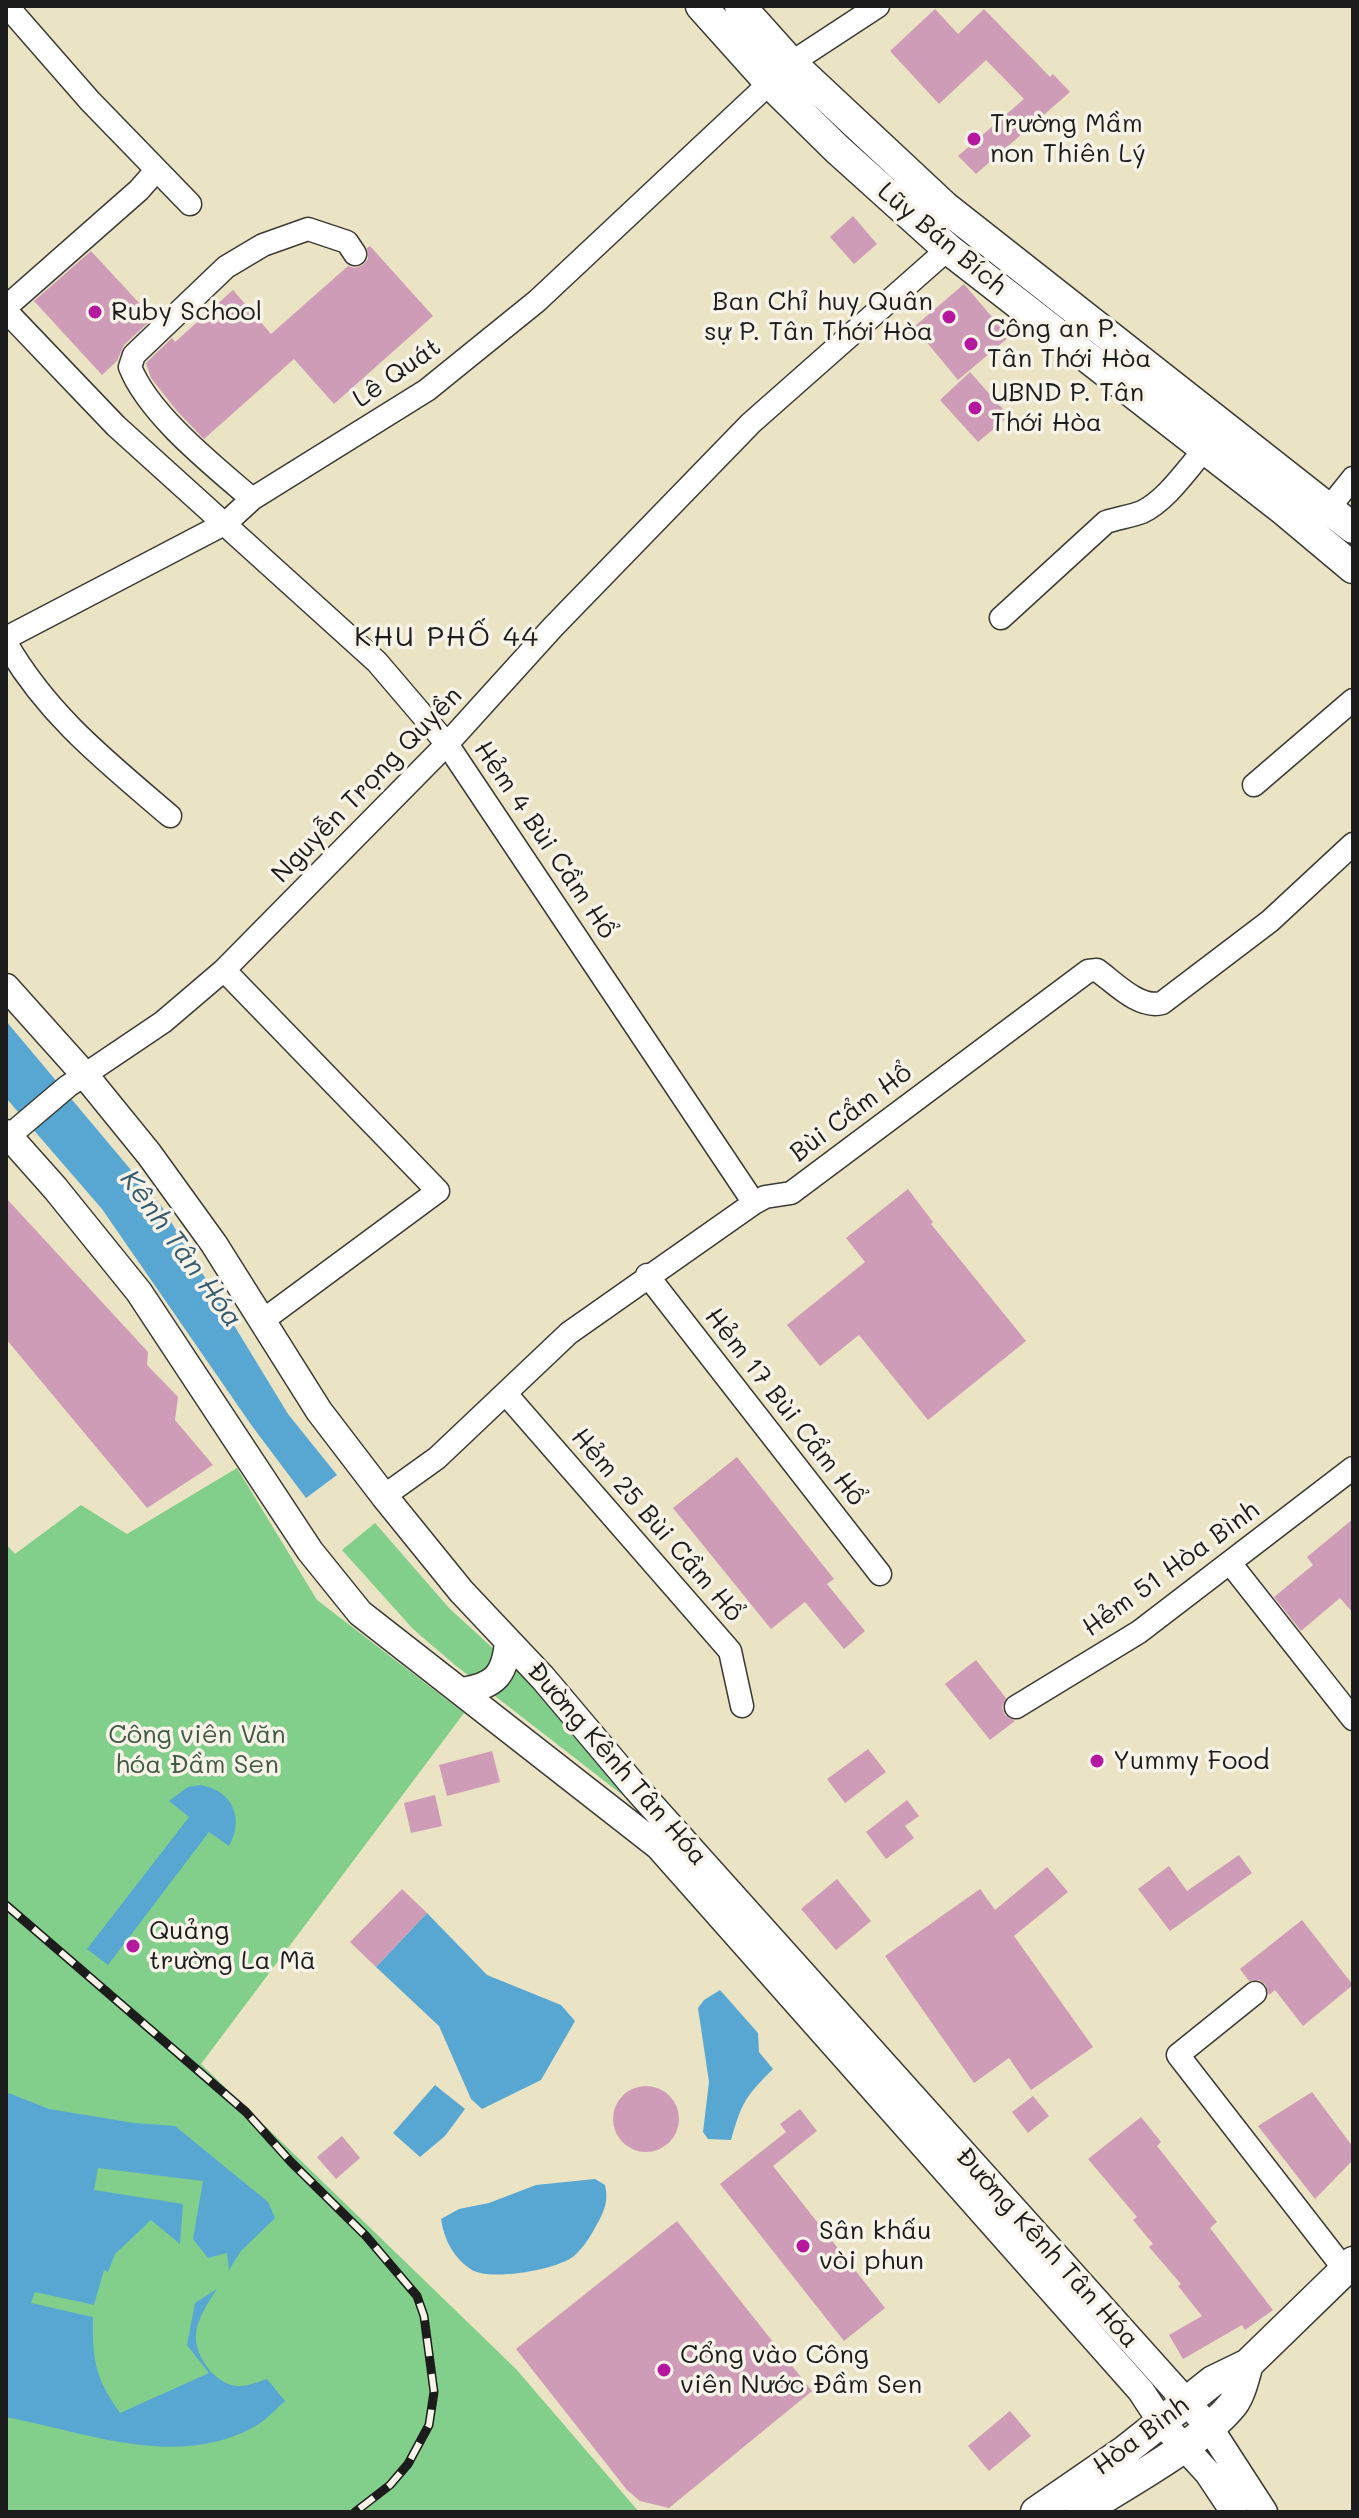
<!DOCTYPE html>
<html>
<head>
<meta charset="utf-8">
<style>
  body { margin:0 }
  #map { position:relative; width:1359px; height:2518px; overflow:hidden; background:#eae3c4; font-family:Mali,sans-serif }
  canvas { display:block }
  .frame { position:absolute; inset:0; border:8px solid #1c1c1c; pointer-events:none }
</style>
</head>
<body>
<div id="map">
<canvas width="1359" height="2518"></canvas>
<div class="frame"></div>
</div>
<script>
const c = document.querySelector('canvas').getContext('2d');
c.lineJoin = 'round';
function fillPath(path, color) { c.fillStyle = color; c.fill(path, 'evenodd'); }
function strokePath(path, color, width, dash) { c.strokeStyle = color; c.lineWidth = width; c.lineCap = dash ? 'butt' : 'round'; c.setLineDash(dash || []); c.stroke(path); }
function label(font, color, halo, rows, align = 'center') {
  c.font = font + ' Mali,sans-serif'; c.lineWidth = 7; c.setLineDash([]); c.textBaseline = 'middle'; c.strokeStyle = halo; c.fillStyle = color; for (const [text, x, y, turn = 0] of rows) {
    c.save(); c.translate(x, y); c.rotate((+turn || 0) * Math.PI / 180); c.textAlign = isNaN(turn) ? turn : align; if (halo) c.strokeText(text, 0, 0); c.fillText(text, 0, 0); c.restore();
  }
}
fillPath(new Path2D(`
  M237 1468 317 1600 464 1713 201 2064 516 2369 639 2512H6V1544L15 1554 81 1505 127 1534Z
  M375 1523 449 1608 605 1751 638 1807 455 1665 413 1629 342 1550Z`), '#82ce8b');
fillPath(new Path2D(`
  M6 1021 162 1207 288 1414 337 1475 306 1498 252 1426 102 1209 6 1098Z
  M200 1785C232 1790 245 1818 229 1846L209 1832 108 1965 87 1949 189 1817 169 1801 188 1787Z
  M427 1913 487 1975 561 2005 575 2021 541 2080 482 2109 471 2099 439 2026 376 1967Z
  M720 1990 758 2033 759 2052 773 2069C745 2097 742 2102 731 2140L708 2139 703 2132 709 2082 698 2008 704 2000Z
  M435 2085 465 2109 445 2136 420 2157 393 2133Z
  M6 2092 49 2109 134 2123 175 2126 268 2202 275 2218 241 2251 229 2270 227 2253 208 2258 193 2239 203 2181 98 2168 94 2190 183 2204 180 2244 151 2220 115 2254 108 2272 104 2270 94 2305 35 2292 31 2303 93 2317C92 2359 95 2378 120 2413L209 2373 187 2345 195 2303 217 2289C208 2303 197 2318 196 2335 194 2355 215 2384 236 2386 246 2387 258 2382 267 2379L285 2401C275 2410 264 2422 252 2428 174 2469 85 2432 6 2417Z
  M595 2179 605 2185C609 2201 604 2212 596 2226 590 2237 584 2247 574 2256 557 2270 491 2281 472 2270 454 2259 444 2240 441 2219L459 2209 489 2203 536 2185Z`), '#58a7d2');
fillPath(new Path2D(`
  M935 9 958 34 984 9 1050 77 1053 74 1070 92 976 174 958 156 1024 99 986 60 939 104 890 51Z
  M853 216 877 244 854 264 830 237Z
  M370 246 433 316 334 404 294 359 204 439 177 411 151 378 146 363 172 338 175 342 233 290 271 334 348 266 355 268 363 265 368 259 367 248Z
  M91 251 153 318 124 345 117 361 102 375 34 301Z
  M964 284 1009 337 958 380 914 327Z
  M970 372 1009 416 978 442 940 400Z
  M908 1189 933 1222 931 1224 1026 1341 928 1420 859 1335 820 1366 787 1325 865 1262 846 1238Z
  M6 1198 148 1352 147 1365 178 1397 175 1420 213 1465 147 1508 6 1339Z
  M737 1457 834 1579 827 1584 865 1631 844 1649 805 1602 771 1629 673 1508Z
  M1353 1519V1613L1340 1598 1301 1631 1274 1597 1313 1565 1307 1557Z
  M976 1660 1006 1698 1002 1707 1005 1715 1015 1721 990 1740 945 1684Z
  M868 1749 886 1772 845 1803 827 1779Z
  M492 1751 500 1782 447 1796 439 1765Z
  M435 1795 442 1826 411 1833 404 1803Z
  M907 1800 919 1816 905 1826 914 1838 886 1859 866 1832Z
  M1239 1855 1252 1873 1170 1931 1138 1889 1169 1866 1187 1891Z
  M1047 1867 1068 1892 1014 1936 1093 2047 1031 2090 1009 2058 974 2083 885 1956 980 1889 995 1910Z
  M837 1879 871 1921 836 1950 801 1909Z
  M402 1889 427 1913 376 1967 350 1942Z
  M1302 1920 1353 1985 1303 2026 1275 1990 1269 1995 1265 1984 1259 1980 1249 1981 1240 1969Z
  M613 2119a33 33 0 1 1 66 0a33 33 0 1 1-66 0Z
  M1312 2092 1353 2147V2160L1315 2199 1258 2126Z
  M1033 2096 1049 2116 1028 2133 1012 2112Z
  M800 2109 817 2131 773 2166 885 2308 844 2341 720 2184 786 2132 780 2124Z
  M1141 2117 1161 2142 1157 2146 1217 2222 1210 2228 1273 2310 1245 2330 1242 2325 1183 2359 1169 2335 1202 2316 1178 2286 1181 2284 1149 2247 1153 2244 1133 2220 1137 2217 1088 2159Z
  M342 2136 360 2158 336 2179 317 2157Z
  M677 2221 812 2391 669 2508 640 2501 627 2490 516 2349Z
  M1010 2411 1031 2436 989 2471 968 2446Z`), '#ce9cb6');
const minor = new Path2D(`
  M7 6 90 101 190 204
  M6 307 139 190 153 174 152 166
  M6 311 116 426 377 662 447 744 754 1203
  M252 499C213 465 149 415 130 367L134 355 226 267 263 245 308 229 347 242 355 254
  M1329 508 1353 478
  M1001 618 1106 522C1118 518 1132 516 1142 512 1167 500 1187 469 1205 449
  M6 638 226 523 252 499 427 390 537 301 791 63 878 6
  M6 643C48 716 107 762 170 816
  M1254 785 1353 700
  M224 970 438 1191 262 1321
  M9 1136 68 1086 163 1022 224 970 447 744 553 627 751 423 948 249
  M647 1275 880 1574
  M506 1394 730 1651 742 1706
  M384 1496 437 1458 569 1333 754 1203 765 1197 791 1193 1088 971 1097 970C1115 983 1139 1009 1162 1003L1270 921 1353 844
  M1230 1563 1353 1719
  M1016 1707 1139 1632 1353 1468
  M1255 1993 1178 2055 1345 2270`);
const tertiary = new Path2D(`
  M6 987 84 1074 149 1154 214 1244 319 1411 384 1496 461 1591 543 1678 635 1787 1209 2427 1264 2512
  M6 1133 55 1188 139 1292 310 1551 360 1613 658 1846 1141 2391 1162 2423 1208 2473 1234 2512
  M462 1691C495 1686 505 1675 508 1642`);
const secondary = new Path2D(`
  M701 6 770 83 837 149 948 249 1285 511 1353 568
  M740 6 791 63 945 207 1353 528
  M1036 2512 1126 2450 1213 2381 1248 2364 1353 2262
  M1081 2512C1124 2485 1202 2443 1233 2404 1241 2393 1244 2377 1248 2364`);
strokePath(minor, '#3b3a35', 25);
strokePath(tertiary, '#3b3a35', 29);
strokePath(secondary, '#3b3a35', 33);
strokePath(minor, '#fff', 22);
strokePath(tertiary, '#fff', 26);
strokePath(secondary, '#fff', 30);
const rail = new Path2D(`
  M6 1905 246 2112 291 2162 366 2236 417 2296 424 2316 434 2392 429 2425 408 2464 390 2485 355 2512`);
strokePath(rail, '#1c1c1c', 9);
strokePath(rail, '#f7f3e8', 6, [18]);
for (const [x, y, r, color] of [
  [974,139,8,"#b5179e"],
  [95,312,8,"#b5179e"],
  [949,317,8,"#b5179e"],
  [971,344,8,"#b5179e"],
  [975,408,8,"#b5179e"],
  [1097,1761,8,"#b5179e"],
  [133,1946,8,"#b5179e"],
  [803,2246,8,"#b5179e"],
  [664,2370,8,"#b5179e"]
]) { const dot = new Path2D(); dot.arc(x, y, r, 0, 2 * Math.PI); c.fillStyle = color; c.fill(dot); strokePath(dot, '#f7f3e8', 3); }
label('26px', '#1c1c1c', '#f7f3e8', [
  ["Trường Mầm",990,124],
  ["non Thiên Lý",990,154],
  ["Ban Chỉ huy Quân",933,302,"right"],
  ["sự P. Tân Thới Hòa",933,332,"right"],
  ["Ruby School",111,312],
  ["Công an P.",987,329],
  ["Tân Thới Hòa",987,359],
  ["UBND P. Tân",991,393],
  ["Thới Hòa",991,423],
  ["Yummy Food",1113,1761],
  ["Quảng",149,1931],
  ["trường La Mã",149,1961],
  ["Sân khấu",819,2231],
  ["vòi phun",819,2261],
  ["Cổng vào Công",680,2355],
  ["viên Nước Đầm Sen",680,2385]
], 'left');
label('26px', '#1c1c1c', '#f7f3e8', [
  ["Lũy Bán Bích",942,239,40],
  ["Lê Quát",397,373,-35],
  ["Nguyễn Trọng Quyền",367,785,-46],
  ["Hẻm 4 Bùi Cầm Hổ",545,840,56],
  ["Bùi Cẩm Hổ",851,1113,-37],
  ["Hẻm 17 Bùi Cẩm Hổ",785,1407,52],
  ["Hẻm 25 Bùi Cầm Hổ",657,1525,49],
  ["Hẻm 51 Hòa Bình",1171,1569,-36],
  ["Đường Kênh Tân Hóa",617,1764,49],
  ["Đường Kênh Tân Hóa",1047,2248,48],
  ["Hòa Bình",1141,2436,-37]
]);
label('26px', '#405a43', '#f7f3e8', [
  ["Công viên Văn",197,1735],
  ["hóa Đầm Sen",197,1765]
]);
c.letterSpacing = '2px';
label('28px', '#1c1c1c', '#f7f3e8', [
  ["KHU PHỐ 44",447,637]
]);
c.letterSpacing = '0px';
label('italic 28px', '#375b6e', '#f7f3e8', [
  ["Kênh Tân Hóa",181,1249,54]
]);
</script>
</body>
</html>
